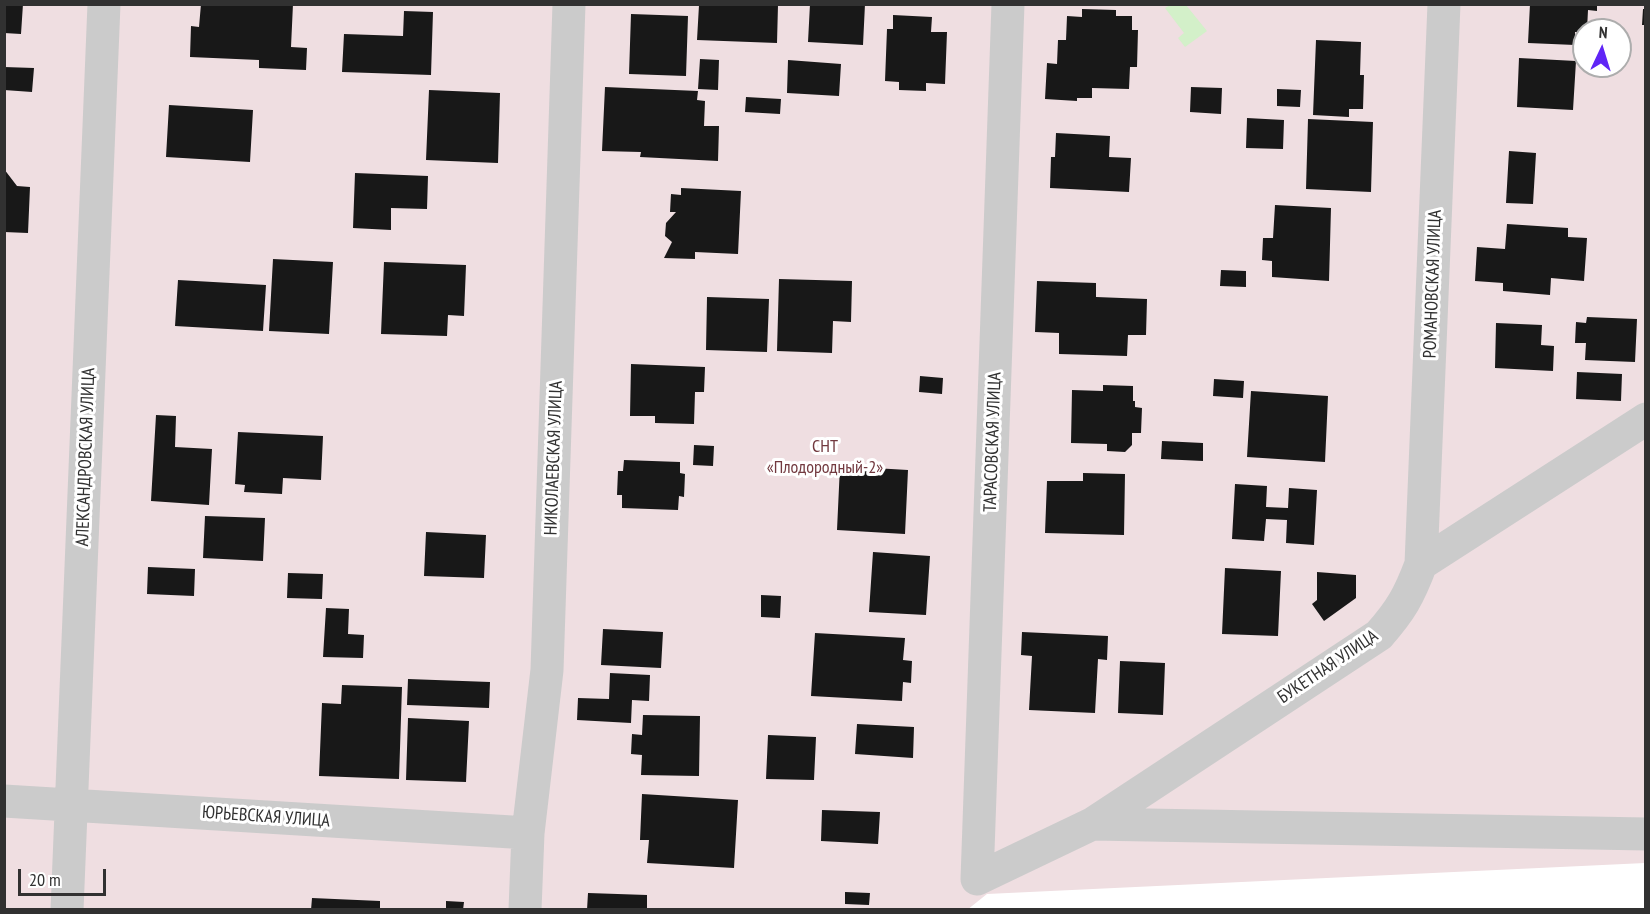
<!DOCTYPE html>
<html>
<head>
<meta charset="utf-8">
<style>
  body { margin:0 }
  #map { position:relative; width:1650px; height:914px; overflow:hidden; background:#fff; font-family:"PT Sans Narrow",sans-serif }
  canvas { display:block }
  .frame { position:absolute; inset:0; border:6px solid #313131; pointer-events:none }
  .north { position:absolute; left:1572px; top:18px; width:60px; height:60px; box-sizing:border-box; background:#fff; border:2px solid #adadad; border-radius:50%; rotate:4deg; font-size:16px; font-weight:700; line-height:24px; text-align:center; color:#313131 }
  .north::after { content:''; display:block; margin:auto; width:21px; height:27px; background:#6025f6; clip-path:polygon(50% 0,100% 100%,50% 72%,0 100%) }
  .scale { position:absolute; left:18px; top:869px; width:88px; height:27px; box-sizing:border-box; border:3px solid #313131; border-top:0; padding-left:8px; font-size:18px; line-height:21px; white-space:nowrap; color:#313131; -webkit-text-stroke:4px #fff; paint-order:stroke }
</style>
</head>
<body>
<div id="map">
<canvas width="1650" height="914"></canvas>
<div class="frame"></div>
<div class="north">N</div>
<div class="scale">20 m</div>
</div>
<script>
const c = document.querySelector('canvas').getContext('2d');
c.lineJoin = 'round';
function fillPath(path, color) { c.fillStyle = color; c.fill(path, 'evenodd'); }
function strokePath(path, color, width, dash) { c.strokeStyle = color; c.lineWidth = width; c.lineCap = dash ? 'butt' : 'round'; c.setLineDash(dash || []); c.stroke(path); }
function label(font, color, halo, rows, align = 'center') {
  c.font = font + ' "PT Sans Narrow",sans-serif'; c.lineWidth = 6; c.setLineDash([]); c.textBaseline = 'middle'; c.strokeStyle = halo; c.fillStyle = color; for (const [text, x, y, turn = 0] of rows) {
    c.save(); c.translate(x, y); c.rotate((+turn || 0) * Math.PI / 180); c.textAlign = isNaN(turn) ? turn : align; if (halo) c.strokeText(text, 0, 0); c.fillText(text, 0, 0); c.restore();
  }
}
fillPath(new Path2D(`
  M5 5H1645V863L987 894 967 910H5ZM1584 30H1620V66H1584Z`), '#efdee1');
fillPath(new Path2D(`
  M1170 5H1186L1207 31 1185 47 1178 38 1184 33 1165 8Z`), '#d3f0c9');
fillPath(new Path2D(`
  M4 4H23L21 34 4 33Z
  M201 4H293L291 47 307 48 306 70 259 68V60L190 57 191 26 199 27Z
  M810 4H865L863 45 808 42Z
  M1530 4H1597V11L1588 10 1587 30H1584V32H1575V45L1528 43Z
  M699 5H778L777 43 697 40Z
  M1082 9 1116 10V16H1132V30H1138L1137 67H1130L1129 89 1092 88V98H1077V101L1045 99 1047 63 1057 64 1058 40H1066L1067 16 1082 17Z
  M1643 9H1646V25H1642Z
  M404 11 433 12 431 75 342 72 344 34 403 36Z
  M631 14 688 16 686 76 629 74Z
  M893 15 932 17 931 32H947L945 84 926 83V91L899 90V82L885 81 887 29H893Z
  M1316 40 1361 42 1360 75H1364L1363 109H1349V117L1313 115Z
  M1519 58 1576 61 1573 110 1517 107Z
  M700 59 719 60 718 90 698 89Z
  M788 60 841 64 839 96 787 93Z
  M4 67 34 68 32 92 4 90Z
  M605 87 698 91 697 100 705 101 704 126H719L718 161 640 157 641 152 602 151Z
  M1191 87 1222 88 1221 114 1190 112Z
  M1277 89 1301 90 1300 107 1277 106Z
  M429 90 500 93 498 163 426 160Z
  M746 97 781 99 780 114 745 112Z
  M169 105 253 110 250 162 166 157Z
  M1247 118 1284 120 1283 149 1246 148Z
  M1308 119 1373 122 1371 192 1306 189Z
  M1056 133 1110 136 1109 157 1131 158 1129 192 1050 188 1051 157H1055Z
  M1509 151 1536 153 1533 204 1506 203Z
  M4 169 17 186 30 187 28 233 4 232Z
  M355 173 428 176 427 209 391 208V230L353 228Z
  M681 188 741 191 738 254 695 252V259L664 258 672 242 665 236 666 223 676 212H670L671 194 681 195Z
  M1275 205 1331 208 1329 281 1272 277V261L1262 260 1263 238H1273Z
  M1507 224 1568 228V237L1587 238 1584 281 1551 278 1550 295 1503 291V283L1475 281 1477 247 1505 249Z
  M273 259 333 262 329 334 269 331Z
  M384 262 466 265 464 316 448 315 447 336 381 334Z
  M1221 270 1246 271V287L1220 286Z
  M779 279 852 281 851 322 833 321 832 353 777 351Z
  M178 280 266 285 263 331 175 326Z
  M1037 281 1096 283V297L1147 299 1146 335H1128L1127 356 1059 354V333L1035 332Z
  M707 297 769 299 767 352 706 350Z
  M1587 317 1637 319 1635 362 1585 360 1586 343H1575L1576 322 1586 323Z
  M1496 323 1542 325 1541 345 1554 346 1553 371 1495 368Z
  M631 364 705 367 704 392H695L694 424 655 423V416H630Z
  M1577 372 1622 374 1621 401 1576 399Z
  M920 376 943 378 942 394 919 392Z
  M1214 379 1244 381 1243 398 1213 396Z
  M1103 385 1133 386V401H1135V407L1142 408 1141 433H1132V445L1125 452 1107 451V444L1071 443 1072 390 1103 391Z
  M1251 391 1328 396 1325 462 1247 457Z
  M156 415 176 416 175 447 212 449 209 505 151 501Z
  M238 432 323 436 321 480 283 478 282 494 244 492 245 485 235 484Z
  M1162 441 1203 443V461L1161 459Z
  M694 445 714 446 713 466 693 465Z
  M624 460 680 462V473L685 474 684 497 679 496 678 510 622 508V495H617L618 471H623Z
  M840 466 908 470 905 534 837 530Z
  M1083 473 1125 474 1124 535 1045 533 1047 481H1083Z
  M1235 484 1267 486 1266 507 1288 508 1289 488 1317 490 1314 545 1286 543 1287 520 1266 519 1264 541 1232 539Z
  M205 516 265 518 263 561 203 558Z
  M426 532 486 535 484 578 424 576Z
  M873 552 930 556 926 615 869 612Z
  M148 567 195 569 194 596 147 594Z
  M1225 568 1281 571 1278 636 1222 634Z
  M1317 572 1356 575V598L1324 621 1312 604 1317 600Z
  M288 573 323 574 322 599 287 598Z
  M761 595 781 596 780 618 761 617Z
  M326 608 349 609 348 634 364 635 363 658 323 657Z
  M603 629 663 632 661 668 601 665Z
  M1022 632 1108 636 1107 660 1098 659 1095 713 1029 710 1032 656 1021 655Z
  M815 633 905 638 903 660 912 661 911 683 903 682 902 701 811 696Z
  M1120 661 1165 663 1163 715 1118 713Z
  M610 673 650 675 649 701 632 700 631 723 577 720 578 698 609 699Z
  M408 679 490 682 489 708 407 705Z
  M342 685 402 687 399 779 319 776 322 703 341 704Z
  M643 715 700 716 699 776 641 775 642 755 631 754 632 734 642 735Z
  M408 718 469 721 466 782 406 780Z
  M857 724 914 727 913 758 855 754Z
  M768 735 816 737 814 780 766 779Z
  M642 794 738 800 734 868 647 863 649 840H640Z
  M822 810 880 812 878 844 821 841Z
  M845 892 870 893 869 905 845 904Z
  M588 893 647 895V910H587Z
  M312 898 380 901V910H311Z
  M446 901 464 902 463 910H446Z`), '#181818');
strokePath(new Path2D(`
  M1008 4 977 879 1092 824 1379 635C1401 610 1409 596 1421 564L1646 419
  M1421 564 1444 4
  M4 801 528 833
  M1092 824 1646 834
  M67 910 104 4
  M525 910 528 833 547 670 569 4`), '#cbcbcb', 33);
label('18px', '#313131', '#fff', [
  ["РОМАНОВСКАЯ УЛИЦА",1433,284,-88],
  ["ТАРАСОВСКАЯ УЛИЦА",993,442,-88],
  ["АЛЕКСАНДРОВСКАЯ УЛИЦА",86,457,-88],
  ["НИКОЛАЕВСКАЯ УЛИЦА",554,458,-88],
  ["БУКЕТНАЯ УЛИЦА",1328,667,-34],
  ["ЮРЬЕВСКАЯ УЛИЦА",266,817,4]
]);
label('18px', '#72393f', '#fff', [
  ["СНТ",825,447],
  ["«Плодородный-2»",825,468]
]);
</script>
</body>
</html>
